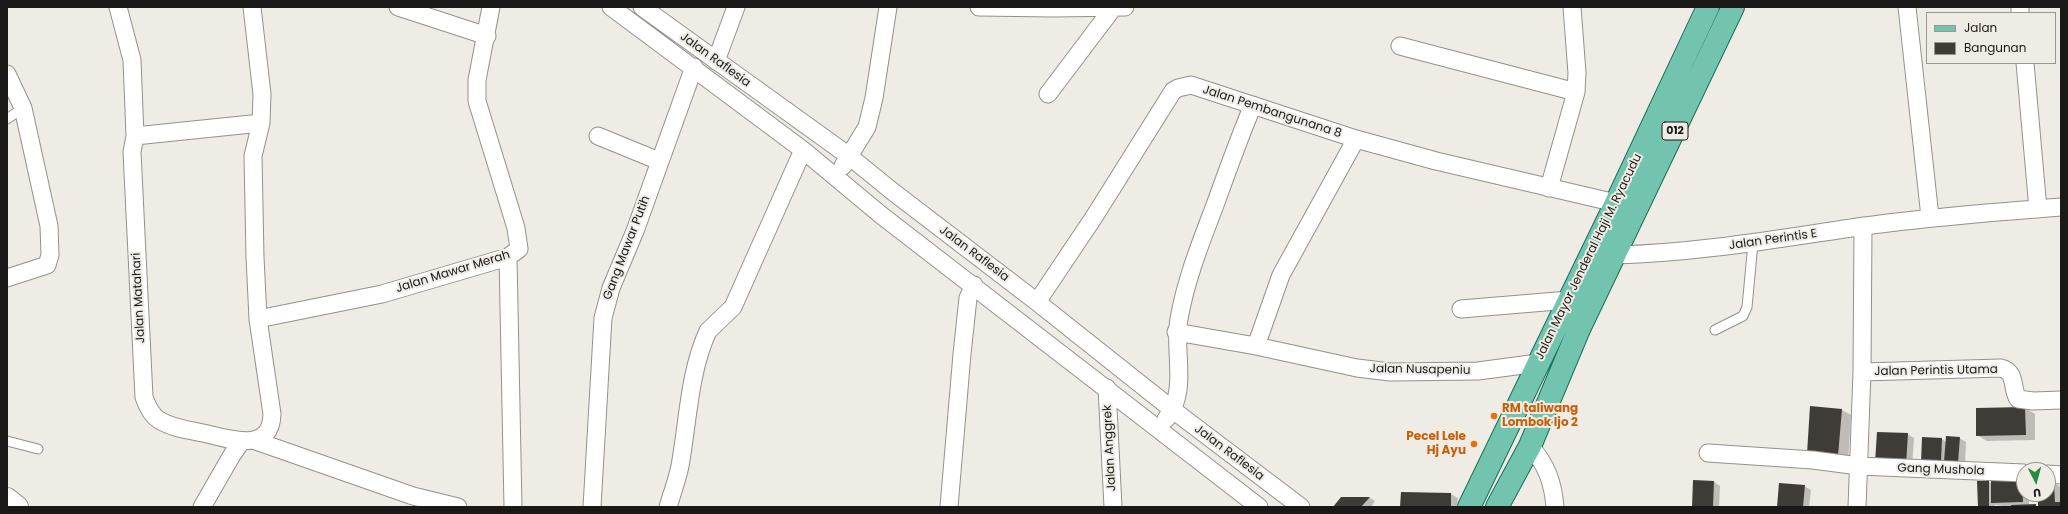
<!DOCTYPE html>
<html>
<head>
<meta charset="utf-8">
<style>
  body { margin:0 }
  #map { position:relative; width:2068px; height:514px; overflow:hidden; background:#efebe5; font-family:Poppins,sans-serif }
  canvas { display:block }
  .frame { position:absolute; inset:0; border:8px solid #1a1917; pointer-events:none }
  .legend { position:absolute; left:1926px; top:12px; width:130px; height:52px; box-sizing:border-box; background:#efebe5; border:1px solid #9a9793; margin:0; padding:5px 7px; list-style:none; font-size:12px; color:#1a1917 }
  .legend li { display:flex; align-items:center; gap:8px; height:20px }
  .legend b { width:20px; border:1px solid #9a9793 }
  .north { position:absolute; left:2016px; top:462px; width:40px; height:40px; box-sizing:border-box; background:#efebe5; border:1px solid #9a9793; border-radius:50%; rotate:174deg; font-size:11px; font-weight:700; line-height:16px; text-align:center; color:#1a1917 }
  .north::after { content:''; display:block; margin:auto; width:14px; height:18px; background:#298b3f; clip-path:polygon(50% 0,100% 100%,50% 72%,0 100%) }
</style>
</head>
<body>
<div id="map">
<canvas width="2068" height="514"></canvas>
<div class="frame"></div>
<ul class="legend">
<li><b style="height:5px;background:#73c4af"></b>Jalan</li>
<li><b style="height:11px;background:#3f3c38"></b>Bangunan</li>
</ul>
<div class="north">U</div>
</div>
<script>
const c = document.querySelector('canvas').getContext('2d');
c.lineJoin = 'round';
function fillPath(path, color) { c.fillStyle = color; c.fill(path, 'evenodd'); }
function strokePath(path, color, width, dash) { c.strokeStyle = color; c.lineWidth = width; c.lineCap = dash ? 'butt' : 'round'; c.setLineDash(dash || []); c.stroke(path); }
function label(font, color, halo, rows, align = 'center') {
  c.font = font + ' Poppins,sans-serif'; c.lineWidth = 4; c.setLineDash([]); c.textBaseline = 'middle'; c.strokeStyle = halo; c.fillStyle = color; for (const [text, x, y, turn = 0] of rows) {
    c.save(); c.translate(x, y); c.rotate((+turn || 0) * Math.PI / 180); c.textAlign = isNaN(turn) ? turn : align; if (halo) c.strokeText(text, 0, 0); c.fillText(text, 0, 0); c.restore();
  }
}
fillPath(new Path2D(`
  M2025 408 2035 414V440L1987 441 1977 435Z
  M1842 410 1851 415 1848 461 1818 459Z
  M1907 434 1914 438 1912 468 1882 466Z
  M1959 438 1966 442 1965 466H1928L1942 439 1946 442Z
  M2024 479V494H2029V505L2039 507V494H2048V483H2054L2061 487V507H2012L1995 505V507H1979L1989 482 1992 484Z
  M1714 482 1720 486 1719 507H1693Z
  M1804 486 1811 490 1809 507H1778Z
  M1402 493 1451 494 1458 498 1457 507H1401Z
  M1341 498H1370L1375 501 1371 507H1334Z`), '#0003');
fillPath(new Path2D(`
  M1810 406 1842 409 1838 456 1807 454Z
  M2025 407 2026 435 1976 436V408Z
  M1877 432 1908 433 1906 465 1875 463Z
  M1946 436 1960 437 1958 463 1944 462Z
  M1922 437 1942 438 1941 463H1921Z
  M2022 477 2023 502 1991 503V478Z
  M1693 480 1714 481 1713 507H1692Z
  M1977 481H1989V507H1978Z
  M2048 482H2054L2055 502H2061V507H2038V494H2048Z
  M1779 483 1805 485 1803 507H1777Z
  M1401 492 1451 493V507H1400Z
  M1341 497H1370L1361 507H1333Z
  M2036 504V507H2011V505Z`), '#3f3c38');
const lane = new Path2D(`
  M7 119 23 108
  M1715 330 1743 316 1747 307 1753 243
  M7 441 38 449`);
const street = new Path2D(`
  M118 7 132 60 135 136
  M252 7 262 94 261 123 253 156 255 257 258 319 272 414C271 454 229 439 203 433 189 430 172 428 159 420 151 415 147 406 144 397L132 152 135 136 261 123
  M398 7 487 36
  M611 7 803 150 881 215 1259 507
  M642 7 849 156 892 191 1037 302 1173 410 1301 507
  M979 7 1054 8 1125 7
  M1907 7 1930 217
  M2020 7V13
  M1400 46 1576 92
  M716 61 736 7
  M2025 63 2038 209
  M7 74 23 108 49 226 50 255 47 265 7 278
  M1048 94 1113 8
  M598 136 659 161
  M843 166 867 127 874 98 888 7
  M1549 188 1576 92 1577 73 1572 7
  M1615 255C1699 253 1782 238 1865 226 1930 217 1995 212 2061 207
  M508 257 513 507
  M1037 302 1094 217 1173 91 1178 88 1191 85 1356 139 1436 161 1616 203
  M1461 309 1569 300
  M258 319 382 294 508 257 519 249 516 228 477 101V80L491 7
  M1176 332 1256 346 1357 368 1390 372 1478 371 1538 363
  M1256 346 1281 275 1356 139
  M1862 372 2001 368C2017 372 2011 388 2018 399L2033 401 2061 400
  M1107 388 1113 507
  M1166 419C1189 391 1173 351 1179 319 1186 279 1201 242 1215 205 1227 172 1239 138 1253 105
  M253 440 413 496 458 507
  M1530 446C1547 465 1553 483 1555 507
  M1708 453 1813 460 1859 466 2024 473
  M2048 474 2061 475
  M202 507 232 455 241 442
  M592 507 603 318 611 288 635 231 694 67
  M668 507C672 494 677 480 680 466 688 422 689 372 708 331L733 307 803 150
  M949 507 962 354 968 298 974 285
  M1857 507 1862 372 1863 226`);
const secondary = new Path2D(`
  M7 499 17 507`);
const primary = new Path2D(`
  M1469 507 1616 203 1708 7
  M1497 507 1530 446 1579 329 1733 7`);
strokePath(lane, '#94918b', 11);
strokePath(street, '#94918b', 19);
strokePath(secondary, '#94918b', 24);
strokePath(primary, '#176f57', 24);
strokePath(lane, '#fff', 9);
strokePath(street, '#fff', 17);
strokePath(secondary, '#fff', 22);
strokePath(primary, '#73c4af', 22);
for (const [x, y, r, color] of [
  [1494,416,4,"#e8710a"],
  [1474,444,4,"#e8710a"]
]) { const dot = new Path2D(); dot.arc(x, y, r, 0, 2 * Math.PI); c.fillStyle = color; c.fill(dot); strokePath(dot, '#efebe5', 1.5); }
for (const [x, y, w] of [
  [1675,131,26]
]) { const box = new Path2D(); box.roundRect(x - w / 2, y - 9, w, 18, 3); c.fillStyle = '#efebe5'; c.fill(box); strokePath(box, '#1a1917', 1); }
label('bold 11px', '#1a1917', null, [
  ["012",1675,131]
]);
label('12px', '#1a1917', '#efebe5', [
  ["Jalan Raflesia",715,60,36],
  ["Jalan Pembangunana 8",1272,112,18],
  ["Jalan Perintis E",1773,240,-8],
  ["Gang Mawar Putih",627,248,-69],
  ["Jalan Raflesia",974,254,37],
  ["Jalan Mayor Jenderal Haji M. Ryacudu",1589,257,-64],
  ["Jalan Mawar Merah",453,272,-17],
  ["Jalan Matahari",139,298,-93],
  ["Jalan Nusapeniu",1420,370,1],
  ["Jalan Perintis Utama",1936,371,-1],
  ["Jalan Anggrek",1110,448,-93],
  ["Jalan Raflesia",1229,453,37],
  ["Gang Mushola",1941,470,2]
]);
label('bold 12px', '#c56008', '#efebe5', [
  ["RM taliwang",1502,409],
  ["Lombok Ijo 2",1502,423],
  ["Pecel Lele",1466,437,"right"],
  ["Hj Ayu",1466,451,"right"]
], 'left');
</script>
</body>
</html>
